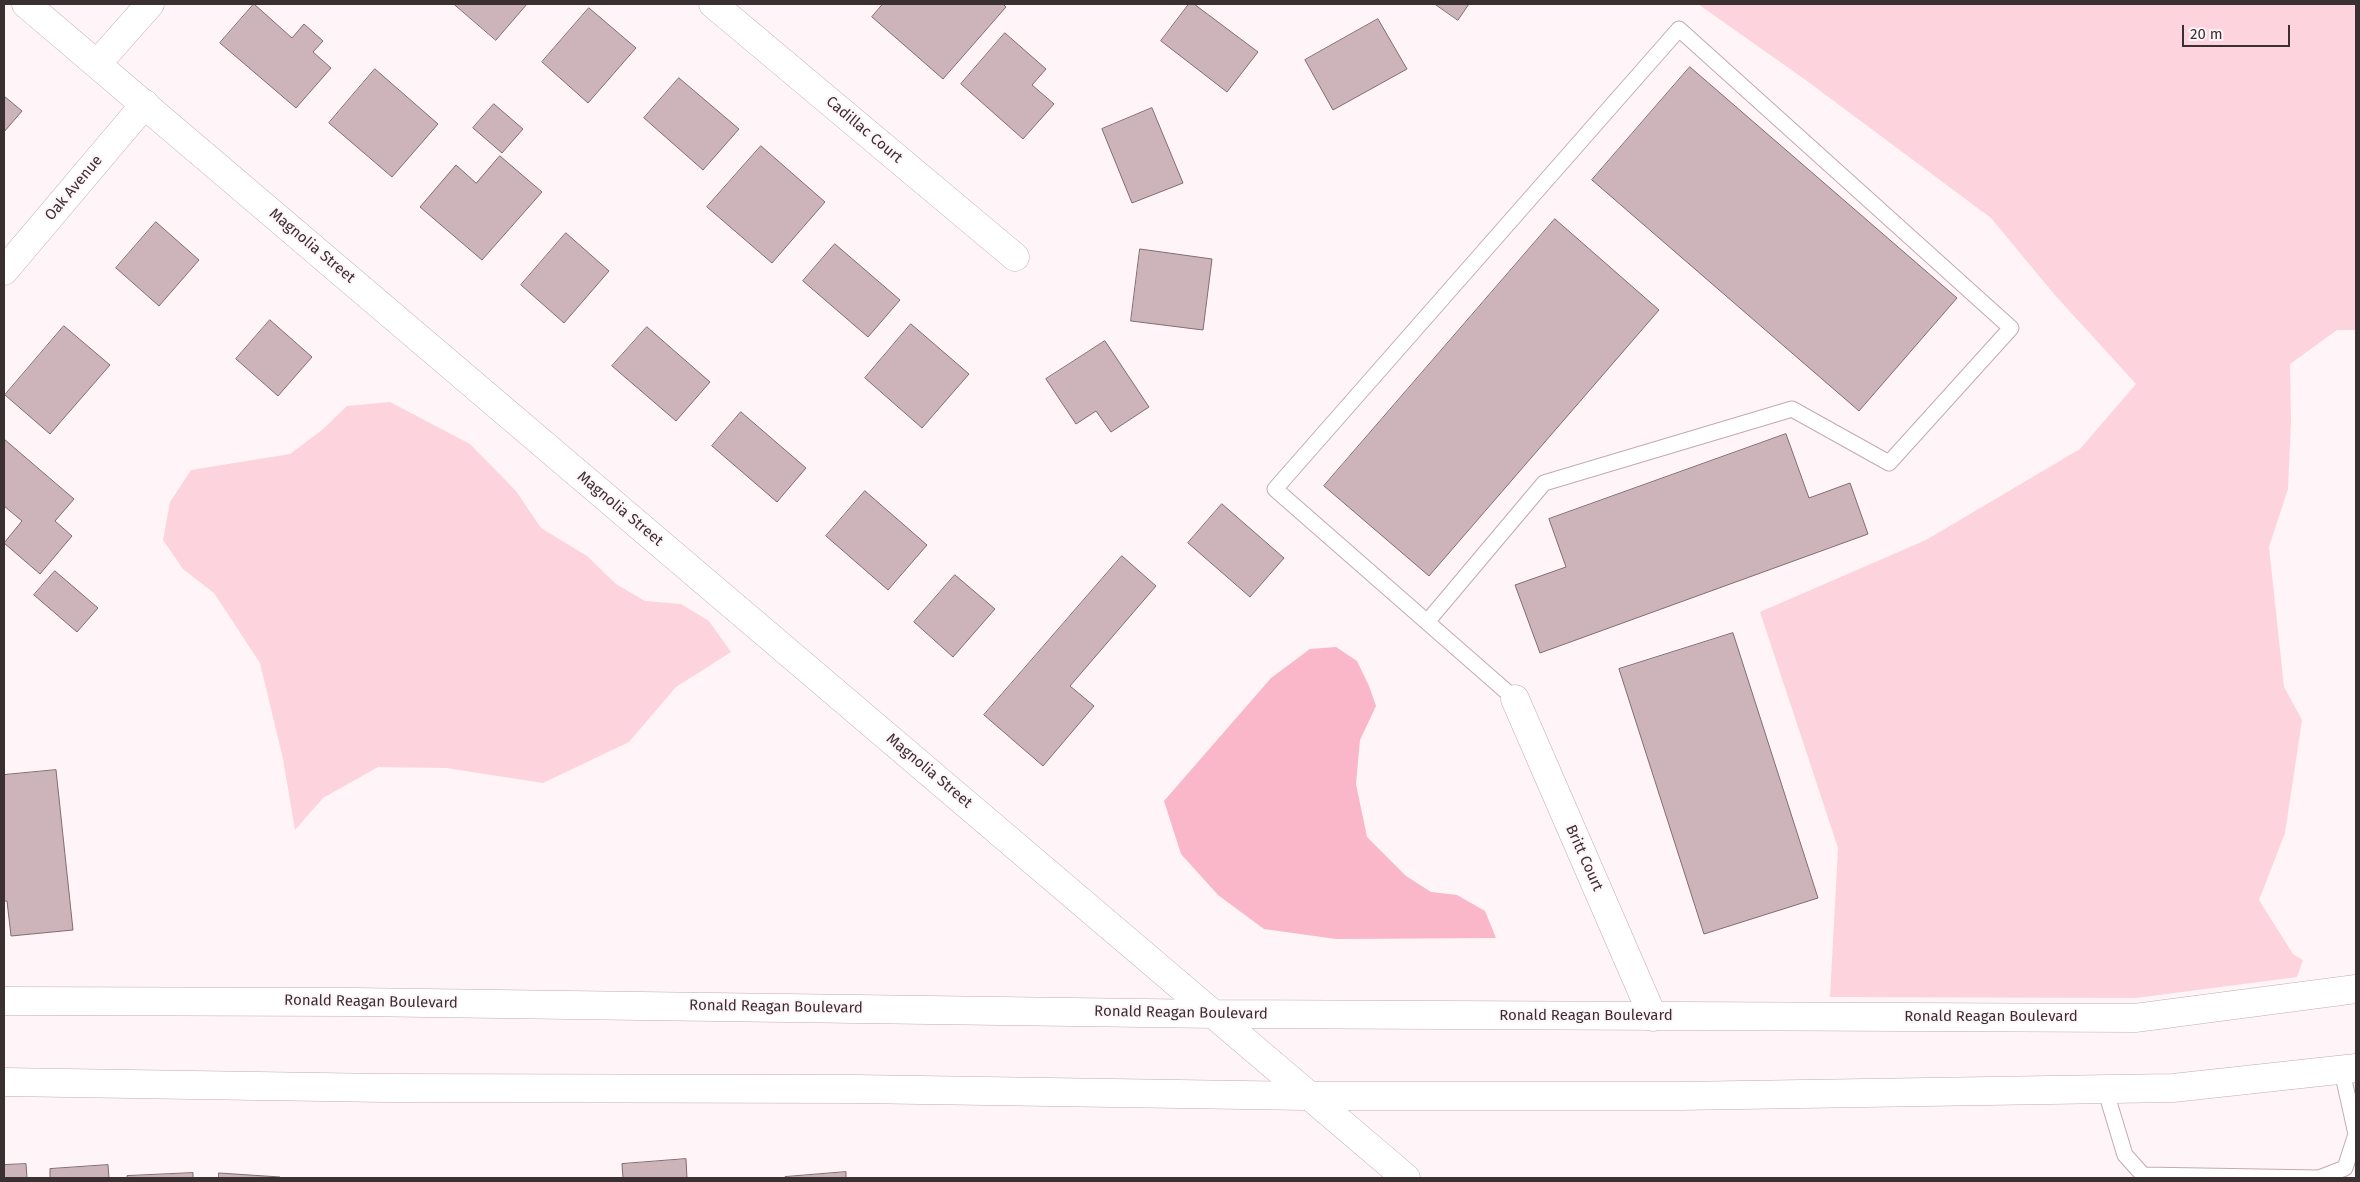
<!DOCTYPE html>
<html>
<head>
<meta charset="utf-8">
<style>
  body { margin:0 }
  #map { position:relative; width:2360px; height:1182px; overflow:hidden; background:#fff4f7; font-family:"Fira Sans",sans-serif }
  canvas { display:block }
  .frame { position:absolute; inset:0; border:5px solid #3a3032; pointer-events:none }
  .scale { position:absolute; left:2182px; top:25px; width:108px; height:22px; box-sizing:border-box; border:2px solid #3a3032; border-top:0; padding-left:6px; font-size:15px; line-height:18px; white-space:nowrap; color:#3a3032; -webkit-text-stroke:4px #fff4f7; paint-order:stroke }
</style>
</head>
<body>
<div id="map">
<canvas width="2360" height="1182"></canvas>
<div class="frame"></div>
<div class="scale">20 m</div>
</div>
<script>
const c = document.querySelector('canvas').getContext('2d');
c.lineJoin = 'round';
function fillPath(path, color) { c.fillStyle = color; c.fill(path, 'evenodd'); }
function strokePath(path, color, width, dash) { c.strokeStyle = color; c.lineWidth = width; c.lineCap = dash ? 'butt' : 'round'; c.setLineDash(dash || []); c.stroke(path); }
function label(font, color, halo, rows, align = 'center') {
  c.font = font + ' "Fira Sans",sans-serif'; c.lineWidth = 4; c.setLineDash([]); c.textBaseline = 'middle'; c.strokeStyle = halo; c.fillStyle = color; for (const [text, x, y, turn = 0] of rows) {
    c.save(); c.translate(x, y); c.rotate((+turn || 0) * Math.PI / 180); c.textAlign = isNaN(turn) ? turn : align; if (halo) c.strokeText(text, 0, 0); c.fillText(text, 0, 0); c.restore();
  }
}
fillPath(new Path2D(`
  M1698 4H2356V330H2337L2290 364 2291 421 2288 489 2269 547 2284 687 2302 720 2285 833 2259 900 2293 954 2303 960 2297 977 2136 998 1830 997 1838 848 1760 612 1926 540 2080 449 2136 384 2054 294 1991 218 1807 81Z
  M390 402 470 444 516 491 541 528 587 556 616 584 645 601 681 604 709 621 731 652 676 687 629 742 543 783 446 768 378 767 323 798 295 830 283 759 260 663 214 593 183 569 163 540 170 502 191 470 290 454 322 430 347 406Z`), '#fdd4de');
fillPath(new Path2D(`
  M1336 647 1357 661 1369 686 1376 706 1360 740 1356 784 1367 837 1406 876 1431 892 1457 895 1485 911 1496 938 1336 939 1264 929 1218 895 1181 854 1164 801 1271 678 1310 649Z`), '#fab7c9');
const building = new Path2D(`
  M254 4 292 38 304 24 323 41 313 52 331 68 296 108 220 43Z
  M454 4H527L496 40Z
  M883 4H1003L1006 7 943 79 872 17Z
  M1189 4H1194L1258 52 1227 92 1161 41Z
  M1435 4H1469L1458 20Z
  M589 8 636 48 588 103 542 62Z
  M1378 19 1407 69 1333 110 1305 60Z
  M1005 33 1046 69 1032 85 1054 104 1023 139 961 84Z
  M1690 67 1957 298 1859 411 1592 180Z
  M375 69 438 124 392 177 329 123Z
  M679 78 739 129 703 170 644 118Z
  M4 96 22 111 4 132Z
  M494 104 523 129 502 153 473 128Z
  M1152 108 1183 183 1132 203 1102 129Z
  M761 146 825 202 772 263 707 207Z
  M500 156 542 192 482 260 420 207 456 165 476 183Z
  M1555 219 1659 310 1429 576 1324 486Z
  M156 222 199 260 159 306 116 268Z
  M566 233 609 271 564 323 521 285Z
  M835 244 900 300 868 337 803 281Z
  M1140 249 1212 259 1203 330 1131 321Z
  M270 320 312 357 278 396 236 359Z
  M911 324 969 374 922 428 865 378Z
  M64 326 110 365 50 434 5 395Z
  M647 327 710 382 676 421 612 366Z
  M1105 341 1149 407 1111 432 1096 411 1076 424 1046 379Z
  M741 412 806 468 777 502 712 446Z
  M1786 434 1809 498 1850 483 1868 534 1540 653 1515 585 1566 567 1549 519Z
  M4 439 74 499 55 521 72 536 40 574 4 543 22 521 4 506Z
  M865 491 927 545 888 590 826 536Z
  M1222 504 1284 558 1250 597 1188 543Z
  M1122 556 1156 586 1070 686 1094 706 1043 766 984 715Z
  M55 571 98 608 77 632 34 595Z
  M955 575 995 609 953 657 914 622Z
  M1733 633 1818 898 1704 934 1619 669Z
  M56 770 73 930 11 936 7 901H4V775Z
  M686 1159 687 1178H623L622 1164Z
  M26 1164 27 1178H4V1165Z
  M108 1165 109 1178H50V1169Z
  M846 1172V1178H785V1177Z
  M193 1173V1178H127V1176Z
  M219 1173 280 1177V1178H219Z`);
fillPath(building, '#cdb4ba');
strokePath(building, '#826b71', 1);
const lane = new Path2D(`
  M1427 622 1544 483 1792 409 1889 463 2011 328 1679 29 1275 489 1515 699
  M2105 1089 2125 1155 2143 1175 2319 1178 2345 1168 2356 1134 2342 1071`);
const street = new Path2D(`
  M713 4 1015 257
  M97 64 150 4
  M4 271 145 104
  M1515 699 1653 1017`);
const secondary = new Path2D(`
  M26 4 1406 1178
  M4 1001 355 1002 1215 1014 2135 1018 2356 989
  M4 1082 384 1088 856 1089 1307 1096H1679L2173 1088 2356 1068`);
strokePath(lane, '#c3aab0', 17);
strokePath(street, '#c3aab0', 29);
strokePath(secondary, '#c3aab0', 29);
strokePath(lane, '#fff', 15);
strokePath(street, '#fff', 28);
strokePath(secondary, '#fff', 28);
label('15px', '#3a3032', '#fff4f7', [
  ["Cadillac Court",864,130,40],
  ["Oak Avenue",74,188,-50],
  ["Magnolia Street",312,246,40],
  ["Magnolia Street",620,509,40],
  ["Magnolia Street",929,771,40],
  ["Britt Court",1584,858,66],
  ["Ronald Reagan Boulevard",371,1002,1],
  ["Ronald Reagan Boulevard",776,1007,1],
  ["Ronald Reagan Boulevard",1181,1013,1],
  ["Ronald Reagan Boulevard",1586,1016],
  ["Ronald Reagan Boulevard",1991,1017]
]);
</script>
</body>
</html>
